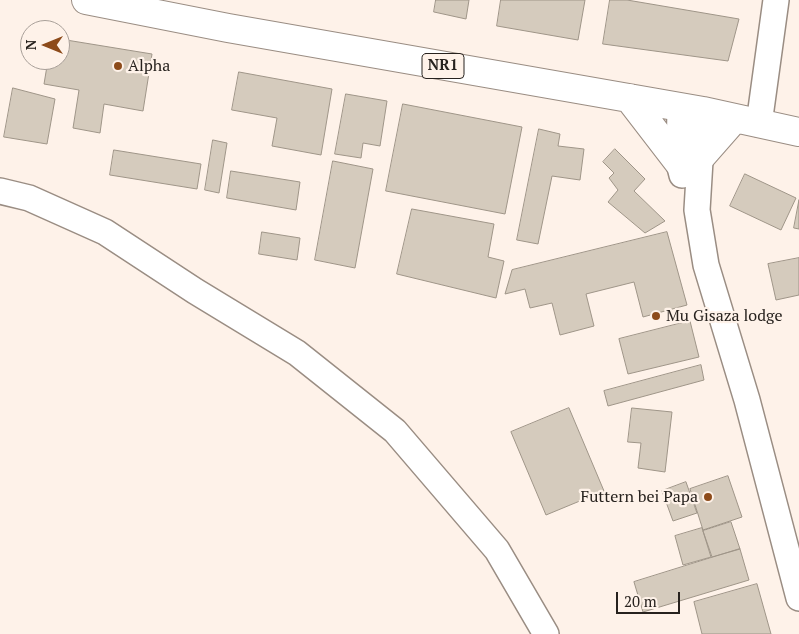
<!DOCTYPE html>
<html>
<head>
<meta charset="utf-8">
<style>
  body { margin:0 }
  #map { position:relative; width:799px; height:634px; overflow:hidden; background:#fef2e9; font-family:"PT Serif",serif }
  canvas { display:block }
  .north { position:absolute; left:20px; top:20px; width:50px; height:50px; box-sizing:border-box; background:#fef2e9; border:1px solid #a89f98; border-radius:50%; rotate:270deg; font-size:14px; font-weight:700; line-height:20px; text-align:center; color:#27221e }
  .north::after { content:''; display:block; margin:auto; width:18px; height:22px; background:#8d4b1a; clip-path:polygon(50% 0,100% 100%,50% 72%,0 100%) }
  .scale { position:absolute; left:616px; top:592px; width:64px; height:22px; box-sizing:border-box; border:2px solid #27221e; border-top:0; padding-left:6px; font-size:15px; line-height:18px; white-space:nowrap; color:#27221e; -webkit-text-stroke:4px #fef2e9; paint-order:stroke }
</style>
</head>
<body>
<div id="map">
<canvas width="799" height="634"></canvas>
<div class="north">N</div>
<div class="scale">20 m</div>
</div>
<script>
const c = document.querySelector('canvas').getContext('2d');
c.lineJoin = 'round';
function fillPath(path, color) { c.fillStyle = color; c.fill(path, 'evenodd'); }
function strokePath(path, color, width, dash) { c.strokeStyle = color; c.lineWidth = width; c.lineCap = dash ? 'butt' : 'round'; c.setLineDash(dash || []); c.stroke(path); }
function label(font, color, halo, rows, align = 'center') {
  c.font = font + ' "PT Serif",serif'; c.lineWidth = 4.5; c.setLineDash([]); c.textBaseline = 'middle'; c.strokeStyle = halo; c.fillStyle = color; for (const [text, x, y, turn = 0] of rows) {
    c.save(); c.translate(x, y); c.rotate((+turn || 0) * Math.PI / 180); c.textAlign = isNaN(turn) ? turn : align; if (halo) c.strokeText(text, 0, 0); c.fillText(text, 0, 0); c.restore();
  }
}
const building = new Path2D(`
  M436 0H469L466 19 434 12Z
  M501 0H585L578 40 497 26Z
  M610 0H627L739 19 728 61 603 44Z
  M60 39 152 54 143 111 104 104 100 133 73 128 79 90 44 84 48 60H60Z
  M239 72 332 89 321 155 272 146 277 118 232 110Z
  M13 88 55 99 47 144 4 137Z
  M346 94 387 101 380 146 363 143 361 158 335 154Z
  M403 104 522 127 505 214 386 191Z
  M539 129 560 134 558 146 584 149 580 180 552 176 538 244 517 240Z
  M213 140 227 143 219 193 205 190Z
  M615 149 645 179 634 191 665 221 645 233 608 202 618 190 609 178 614 173 603 162Z
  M114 150 201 164 197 189 110 175Z
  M333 161 373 169 355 268 315 260Z
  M231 171 300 182 296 210 227 198Z
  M745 174 796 198 781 230 730 206Z
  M799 200V229L794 228Z
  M412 209 494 224 488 257 504 261 496 298 397 274Z
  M262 232 300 238 297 260 259 254Z
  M667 232 687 305 643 317 634 282 586 294 594 326 560 335 552 303 530 308 525 289 505 294 512 270Z
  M799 258V295L776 300 768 264Z
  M690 321 699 357 628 374 619 339Z
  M701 365 704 380 608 406 604 391Z
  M569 408 604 491 546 515 511 432Z
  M632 408 672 412 665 472 638 468 641 443 628 442Z
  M728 476 742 517 703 530 690 489Z
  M686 482 697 513 673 521 662 491Z
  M731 522 740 549 712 557 703 531Z
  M702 528 711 557 683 565 675 536Z
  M740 549 749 580 643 612 634 582Z
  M757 584 771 634H702L694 602Z`);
fillPath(building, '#d5cbbd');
strokePath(building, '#9f9588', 1);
const street = new Path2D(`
  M680 107 679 163 682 175
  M703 111 697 210 706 265 747 400 799 598
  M759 124 776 0
  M0 191 29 198 105 232 195 291 297 353 395 431 497 550 546 634`);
const highway = new Path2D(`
  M86 0 228 28 703 111 799 132
  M629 98 679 163
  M699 159 735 118`);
strokePath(street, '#9a8d83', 28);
strokePath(highway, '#9a8d83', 30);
strokePath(street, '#fff', 25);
strokePath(highway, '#fff', 28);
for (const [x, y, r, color] of [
  [118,66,5,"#8d4b1a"],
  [656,316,5,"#8d4b1a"],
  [708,497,5,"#8d4b1a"]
]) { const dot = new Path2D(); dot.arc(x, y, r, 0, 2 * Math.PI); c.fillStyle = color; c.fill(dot); strokePath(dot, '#fef2e9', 2); }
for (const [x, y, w] of [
  [443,66,42]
]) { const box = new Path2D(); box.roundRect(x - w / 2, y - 12.5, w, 25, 4); c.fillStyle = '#fef2e9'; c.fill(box); strokePath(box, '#27221e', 1); }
label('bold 15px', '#27221e', null, [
  ["NR1",443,66]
]);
label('16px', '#27221e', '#fef2e9', [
  ["Alpha",128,66],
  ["Mu Gisaza lodge",666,316],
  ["Futtern bei Papa",698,497,"right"]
], 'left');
</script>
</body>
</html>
